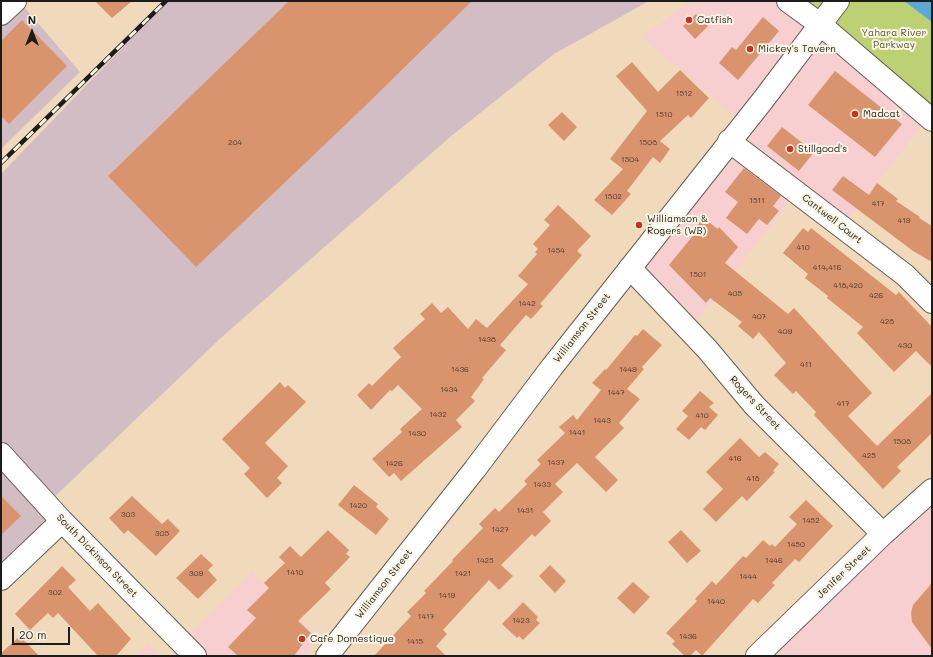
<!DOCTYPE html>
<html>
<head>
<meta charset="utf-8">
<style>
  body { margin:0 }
  #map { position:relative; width:933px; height:657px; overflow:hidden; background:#f1dabb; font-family:Mali,sans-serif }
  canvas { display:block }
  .frame { position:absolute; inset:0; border:2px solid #1c1c1c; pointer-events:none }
  .north { position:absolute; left:12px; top:12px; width:40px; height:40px; -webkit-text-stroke:3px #fcf5e5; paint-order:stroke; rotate:0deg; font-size:11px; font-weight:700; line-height:16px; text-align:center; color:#1c1c1c }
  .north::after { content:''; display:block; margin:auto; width:14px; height:18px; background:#1c1c1c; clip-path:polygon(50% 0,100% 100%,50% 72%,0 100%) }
  .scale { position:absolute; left:12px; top:627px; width:58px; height:18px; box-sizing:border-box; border:2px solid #1c1c1c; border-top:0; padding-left:5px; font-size:12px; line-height:14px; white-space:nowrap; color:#1c1c1c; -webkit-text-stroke:3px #fcf5e5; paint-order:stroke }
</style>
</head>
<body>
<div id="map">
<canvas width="933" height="657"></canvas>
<div class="frame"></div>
<div class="north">N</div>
<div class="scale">20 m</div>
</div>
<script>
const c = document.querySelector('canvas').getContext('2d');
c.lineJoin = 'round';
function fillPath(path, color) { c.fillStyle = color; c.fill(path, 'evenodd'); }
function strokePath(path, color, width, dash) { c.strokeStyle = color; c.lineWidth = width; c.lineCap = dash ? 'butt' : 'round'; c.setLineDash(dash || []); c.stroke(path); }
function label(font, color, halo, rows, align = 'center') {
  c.font = font + ' Mali,sans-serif'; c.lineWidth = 4; c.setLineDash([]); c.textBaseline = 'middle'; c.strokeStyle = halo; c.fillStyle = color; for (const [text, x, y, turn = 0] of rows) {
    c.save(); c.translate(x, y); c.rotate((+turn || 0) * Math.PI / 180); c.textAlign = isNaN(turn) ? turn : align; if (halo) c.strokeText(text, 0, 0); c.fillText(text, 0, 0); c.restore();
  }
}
fillPath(new Path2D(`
  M690 1H788L929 117 843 227 797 192 689 330 630 268 744 124 642 37Z
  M932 490V656H757Z
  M252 572 320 639 304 656H168Z
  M148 644 160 656H136Z`), '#f7cfd0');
fillPath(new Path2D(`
  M1 1H19L80 72 1 149Z
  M167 1H649L554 54 450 137 223 336 47 504 62 521 1 579V174Z`), '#d2bdc5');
fillPath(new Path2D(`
  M788 1H932V120Z`), '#bdd073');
fillPath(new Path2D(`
  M904 1H932V22Z`), '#5aaad4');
fillPath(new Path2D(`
  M95 1H132L112 18Z
  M289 1H472L362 109 196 267 108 176Z
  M696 14 708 26 695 39 683 26Z
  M763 17 779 31 738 80 719 63 732 47 736 50Z
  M22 20 67 66 9 124 1 116V41Z
  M632 62 658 92 680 70 709 98 691 118 688 115 660 141 670 149 660 163 653 157 627 191 631 194 612 215 594 200 623 169 610 159 647 111 616 76Z
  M835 71 902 124 875 157 808 105Z
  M562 112 577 127 564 141 548 125Z
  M782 127 814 152 799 171 767 146Z
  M744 168 781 196 773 206 779 211 767 225 759 219 747 234 726 218 738 202 725 192Z
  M843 176 869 195 877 183 898 199 896 201 920 217 919 218 932 226V262L913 251 832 190Z
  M558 205 591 236 577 251 582 255 540 304 543 306 531 319 526 315 500 345 506 350 482 378 484 379 471 397 475 401 456 420 462 427 401 481 394 473 389 477 372 459 402 432 400 429 422 409 398 385 392 391 390 390 371 410 357 395 369 383 372 386 401 357 393 348 425 319 420 314 432 303 441 313 448 307 468 329 476 319 487 328 528 284 518 276 537 254 535 252 538 249 533 244 550 225 544 220Z
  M703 218 718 229 719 227 738 247 725 263 788 314 794 308 872 393 848 416 877 446 932 393V433L897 467 901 471 883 489 814 415 816 412 796 391 793 394 774 375 786 363 759 332 753 339 738 326 742 322 710 298 706 303 669 265 696 232 694 230Z
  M803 228 808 232 811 228 896 295 899 292 932 327V367L916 351 894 372 857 333 863 327 827 298 828 296 805 278 808 274 783 253Z
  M643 329 662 345 642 367 644 369 627 389 640 399 619 423 624 428 595 457 618 480 606 492 577 463 555 484 563 492 543 512 551 521 535 537 532 534 501 565 513 576 499 590 489 580 443 630 447 634 436 646 446 656H374L411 616 407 612 426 593 424 591 453 561 452 560 483 528 479 524 495 508 499 512 527 484 524 481 541 464 537 460 565 433 559 427 573 415 577 420 601 390 592 383 605 369 606 370 635 335 637 336Z
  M280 382 285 388 288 385 306 402 265 443 288 466 277 478 282 483 267 498 244 474 250 468 222 439Z
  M700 391 714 403 709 407 718 415 705 430 701 427 689 440 676 429 688 416 682 411Z
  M740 438 759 457 765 452 779 464 773 471 775 472 747 501 742 496 716 522 703 509 723 489 706 472Z
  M354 485 378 504 376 507 389 519 376 535 338 505Z
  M1 496 21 516 1 535Z
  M132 496 162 524 168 519 180 531 156 556 128 530 124 534 109 518Z
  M806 500 833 526 799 562 795 559 772 583 775 585 758 603 753 599 702 656 696 650 690 656H685L672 644 675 641 666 633 697 601 695 599 712 581 716 585 743 556 746 558 763 540 770 546 772 544 775 547 797 524 789 517Z
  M328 530 349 550 346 554 350 557 325 583 331 589 298 621 311 633 294 656H238L228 647 256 618 247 610 269 588 264 583 285 563 279 557 290 546 301 557Z
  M681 530 701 551 687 563 668 542Z
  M201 554 213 565 208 570 217 580 198 599 176 578Z
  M550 565 566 581 555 593 539 576Z
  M62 566 76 580 68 587 90 611 98 603 131 639 116 656H98L58 613 53 618 48 613 30 630 15 614Z
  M633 582 650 597 634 614 617 598Z
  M932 583V649L912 622 911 613 913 605Z
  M523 602 538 617 536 620 540 623 523 640 519 636 517 638 502 624Z
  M20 636 39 656H1V653Z`), '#da946d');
const street = new Path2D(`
  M788 1 821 25 932 120
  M1 14 15 1
  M729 141 905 275 932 302
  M630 268 707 349 754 405 883 534
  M1 454 62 521 195 656
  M1 579 62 521
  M757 656 883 534 932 490`);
const secondary = new Path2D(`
  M327 656 475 469 552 367 763 100 838 1`);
strokePath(street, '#675e54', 24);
strokePath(secondary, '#675e54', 24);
strokePath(street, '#fff', 22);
strokePath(secondary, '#fff', 22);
const rail = new Path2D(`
  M1 163 166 1`);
strokePath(rail, '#1c1c1c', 4.5);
strokePath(rail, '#fcf5e5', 3, [9]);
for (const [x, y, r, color] of [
  [689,20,4,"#c8321e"],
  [750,49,4,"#c8321e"],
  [855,114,4,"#c8321e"],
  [790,149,4,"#c8321e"],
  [639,225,4,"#c8321e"],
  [302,639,4,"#c8321e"]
]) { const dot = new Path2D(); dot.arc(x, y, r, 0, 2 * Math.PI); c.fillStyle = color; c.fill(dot); strokePath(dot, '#fcf5e5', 1.5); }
label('8px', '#4c3a30', null, [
  ["1512",684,94],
  ["1510",664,115],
  ["204",235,143],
  ["1508",648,143],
  ["1504",630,160],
  ["1502",613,197],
  ["1511",757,201],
  ["417",878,204],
  ["419",904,221],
  ["410",803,248],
  ["1454",556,251],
  ["414,416",827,268],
  ["1501",698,275],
  ["418,420",848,286],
  ["405",735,294],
  ["426",876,296],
  ["1442",527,304],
  ["407",759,317],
  ["428",887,322],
  ["409",785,332],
  ["1438",487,340],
  ["430",905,346],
  ["411",806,365],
  ["1436",460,370],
  ["1449",628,370],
  ["1434",449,390],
  ["1447",616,393],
  ["417",843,404],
  ["1432",438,415],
  ["410",702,416],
  ["1443",602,421],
  ["1441",577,433],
  ["1430",417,434],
  ["1508",902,442],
  ["425",869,456],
  ["416",735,459],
  ["1437",556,463],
  ["1426",394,464],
  ["418",753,479],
  ["1433",542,485],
  ["1420",358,506],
  ["1431",525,511],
  ["303",128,515],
  ["1452",811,521],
  ["1427",500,530],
  ["305",162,534],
  ["1450",796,545],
  ["1425",485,561],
  ["1446",774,561],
  ["1410",295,573],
  ["309",196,574],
  ["1421",463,574],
  ["1444",748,577],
  ["302",55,593],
  ["1419",447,596],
  ["1440",716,602],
  ["1417",426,617],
  ["1423",521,621],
  ["1436",688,637],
  ["1415",415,642]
]);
label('10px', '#1c1c1c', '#fcf5e5', [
  ["Catfish",697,20],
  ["Mickey's Tavern",758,49],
  ["Madcat",863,114],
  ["Stillgood's",798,149],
  ["Williamson &",647,219],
  ["Rogers (WB)",647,231],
  ["Cafe Domestique",310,639]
], 'left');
label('10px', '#545b3a', '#fcf5e5', [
  ["Yahara River",894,33],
  ["Parkway",894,45]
]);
label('10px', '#1c1c1c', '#fcf5e5', [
  ["Cantwell Court",832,219,38],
  ["Williamson Street",582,328,-52],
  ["Rogers Street",755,403,47],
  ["South Dickinson Street",97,556,46],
  ["Jenifer Street",844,572,-44],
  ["Williamson Street",384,584,-52]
]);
</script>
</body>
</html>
